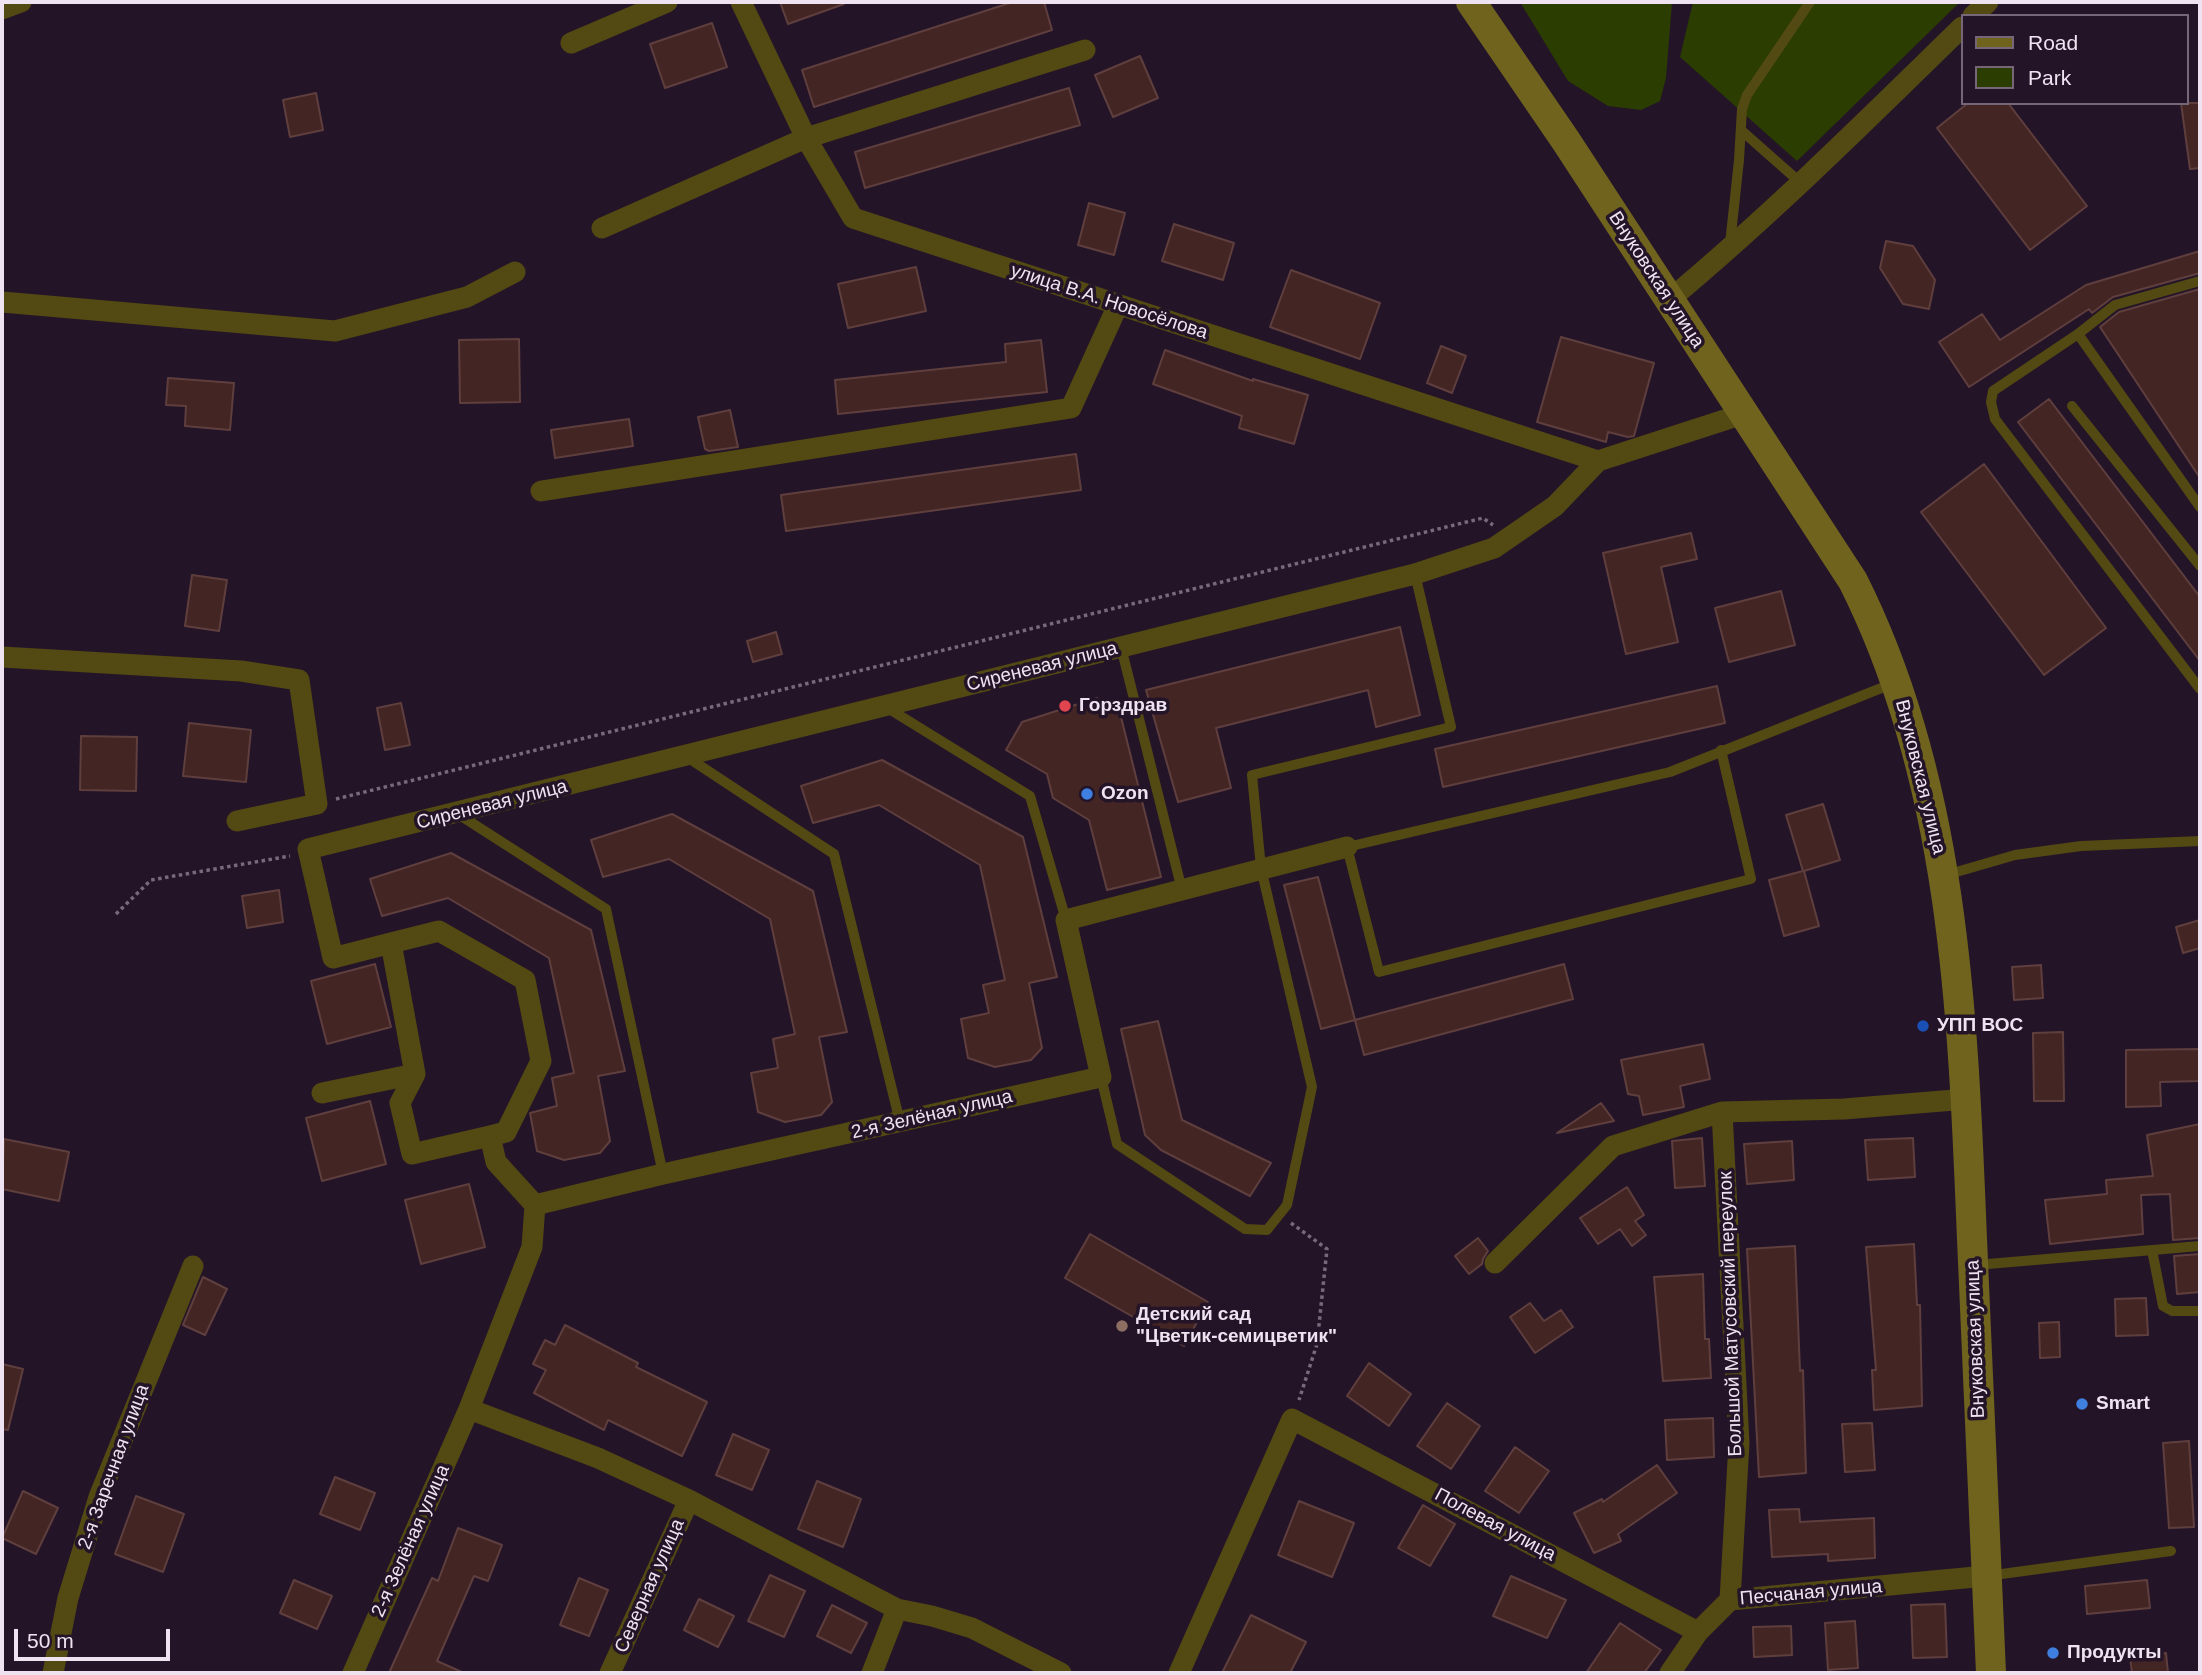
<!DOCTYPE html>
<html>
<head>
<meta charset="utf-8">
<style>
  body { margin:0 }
  #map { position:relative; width:2202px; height:1675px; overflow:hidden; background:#241428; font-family:Arial,sans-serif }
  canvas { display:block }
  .frame { position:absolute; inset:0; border:4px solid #efe3f1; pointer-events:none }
  .legend { position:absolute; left:1961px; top:14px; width:228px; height:91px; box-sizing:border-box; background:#241428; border:2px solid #756778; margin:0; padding:9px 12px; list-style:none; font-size:21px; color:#efe3f1 }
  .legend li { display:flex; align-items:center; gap:14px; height:35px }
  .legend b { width:35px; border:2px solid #756778 }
  .scale { position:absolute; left:14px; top:1629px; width:156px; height:32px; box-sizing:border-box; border:4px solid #efe3f1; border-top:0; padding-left:9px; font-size:21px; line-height:24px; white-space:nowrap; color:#efe3f1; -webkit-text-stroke:5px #241428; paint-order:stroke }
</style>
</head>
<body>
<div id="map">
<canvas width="2202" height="1675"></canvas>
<div class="frame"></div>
<ul class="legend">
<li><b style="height:9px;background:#6f631e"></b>Road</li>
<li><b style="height:19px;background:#2b3d01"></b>Park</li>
</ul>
<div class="scale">50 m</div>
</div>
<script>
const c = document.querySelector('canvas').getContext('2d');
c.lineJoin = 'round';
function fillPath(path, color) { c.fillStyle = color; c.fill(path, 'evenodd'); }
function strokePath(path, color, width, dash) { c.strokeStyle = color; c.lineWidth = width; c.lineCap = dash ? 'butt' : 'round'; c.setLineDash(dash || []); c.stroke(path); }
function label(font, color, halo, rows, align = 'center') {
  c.font = font + ' Arial,sans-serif'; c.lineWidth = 7; c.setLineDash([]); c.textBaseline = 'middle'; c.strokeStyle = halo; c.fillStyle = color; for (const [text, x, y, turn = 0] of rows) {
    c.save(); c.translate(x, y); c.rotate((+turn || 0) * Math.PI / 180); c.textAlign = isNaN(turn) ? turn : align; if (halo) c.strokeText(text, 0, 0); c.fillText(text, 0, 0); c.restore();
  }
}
fillPath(new Path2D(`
  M1520 2H1672L1666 78 1660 101 1641 110 1608 106 1568 81Z
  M1693 2H1960L1797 161 1680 57Z`), '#2b3d01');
const building = new Path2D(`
  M780 2H843L844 4 788 24Z
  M1013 2H1044L1052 30 814 107 802 70Z
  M712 23 727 67 665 88 650 44Z
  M1140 56 1158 98 1113 117 1095 75Z
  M1069 88 1080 125 865 188 855 152Z
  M316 93 323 130 290 137 283 100Z
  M1968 103H2008L2087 206 2030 250 1937 128Z
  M2181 103H2200V168L2190 169Z
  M1089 203 1125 213 1114 255 1078 245Z
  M1174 224 1234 243 1223 280 1162 261Z
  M1886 241 1913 246 1935 280 1929 309 1903 304 1880 268Z
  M2200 251V273L2113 297 2092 313 2089 309 1969 387 1939 342 1982 314 2000 340 2086 285Z
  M916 267 926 311 848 328 838 284Z
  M1291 270 1380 303 1360 359 1270 327Z
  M2200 289V478L2100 327 2119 312Z
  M1561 337 1654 363 1634 436 1628 437 1608 432 1606 442 1537 422Z
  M519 339 520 402 460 403 459 340Z
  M1041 340 1047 392 838 414 835 380 1006 362 1005 344Z
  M1441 346 1466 356 1452 393 1427 383Z
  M1165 350 1253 381V379L1308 395 1294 444 1239 428 1242 416 1153 384Z
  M168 378 234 383 230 430 185 426 186 406 166 405Z
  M2049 399 2200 597V661L2018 422Z
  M730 410 738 447 709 451 705 449 698 417Z
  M629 419 633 446 555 458 551 430Z
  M1076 454 1081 490 786 531 781 495Z
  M1984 464 2106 628 2044 675 1921 512Z
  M1691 533 1697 559 1661 567 1678 642 1626 654 1603 553Z
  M192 575 227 580 219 631 185 626Z
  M1781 591 1795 645 1729 662 1715 608Z
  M1400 627 1420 715 1376 727 1368 690 1216 728 1231 788 1178 802 1146 690Z
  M776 632 782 654 753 662 747 641Z
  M1717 686 1725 723 1443 787 1435 749Z
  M1097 698 1120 713 1161 877 1107 890 1089 820 1053 798 1047 774 1006 750 1022 722Z
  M401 703 410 745 385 750 377 708Z
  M189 723 251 730 246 782 183 776Z
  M81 736 137 737 136 791 80 790Z
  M882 760 1023 837 1057 977 1029 983 1042 1048 1031 1060 995 1067 968 1058 961 1019 989 1013 983 985 1005 980 980 865 879 805 813 823 801 786Z
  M1823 804 1840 860 1804 871 1819 926 1784 936 1769 880 1803 871 1786 815Z
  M672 814 813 891 847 1032 819 1037 832 1102 821 1115 785 1122 758 1112 751 1073 778 1068 773 1039 795 1034 770 919 669 859 603 877 591 840Z
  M451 853 591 930 625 1071 598 1076 610 1141 600 1153 564 1160 537 1151 530 1113 557 1106 552 1078 574 1073 549 958 448 898 382 916 370 879Z
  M1318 877 1355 1020 1321 1029 1284 885Z
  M279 890 283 922 247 928 242 896Z
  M2200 920V948L2183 953 2176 927Z
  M375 964 391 1027 327 1044 311 981Z
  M1564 964 1573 999 1364 1055 1355 1020Z
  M2041 965 2043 998 2014 1000 2012 967Z
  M1158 1021 1182 1120 1271 1163 1250 1196 1161 1150 1145 1135 1121 1029Z
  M2063 1032 2064 1101H2034L2033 1033Z
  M1703 1044 1710 1079 1680 1086 1684 1107 1643 1115 1639 1096 1628 1094 1621 1060Z
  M2200 1049V1081L2160 1082 2161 1106 2126 1107V1050Z
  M370 1101 386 1164 322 1181 306 1118Z
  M1601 1103 1614 1121 1557 1133Z
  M2200 1124V1238L2173 1240 2170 1194 2141 1195 2143 1234 2050 1244 2045 1200 2107 1194 2106 1180 2153 1176 2147 1135Z
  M1702 1138 1705 1186 1675 1188 1672 1141Z
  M1913 1138 1915 1177 1868 1180 1865 1140Z
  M4 1139 69 1152 59 1201 2 1189Z
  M1792 1141 1794 1180 1747 1184 1744 1144Z
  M469 1184 485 1247 421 1264 405 1200Z
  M1627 1187 1644 1215 1635 1221 1646 1235 1632 1246 1620 1229 1598 1244 1580 1218Z
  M1090 1234 1208 1302 1184 1346 1065 1278Z
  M1478 1238 1488 1251 1483 1259 1482 1264 1469 1274 1455 1256Z
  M1914 1244 1917 1305H1920L1922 1406 1874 1410 1872 1370H1876L1866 1247Z
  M1795 1246 1800 1371 1803 1370 1806 1473 1759 1477 1747 1249Z
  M2200 1254V1292L2177 1294 2174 1256Z
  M1703 1274 1705 1339H1709L1711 1378 1663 1381 1654 1277Z
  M203 1277 227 1289 205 1335 183 1325Z
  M2146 1298 2148 1335 2116 1336 2115 1299Z
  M1530 1303 1544 1321 1561 1310 1573 1327 1535 1353 1510 1317Z
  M2059 1322 2060 1357 2040 1358 2039 1323Z
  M565 1325 638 1363 636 1367 707 1402 682 1456 608 1420 604 1430 534 1393 546 1370 533 1364 545 1340 555 1345Z
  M1369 1363 1411 1394 1389 1426 1347 1396Z
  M2 1364 23 1369 8 1430 2 1429Z
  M1447 1403 1480 1426 1451 1469 1417 1446Z
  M1713 1418 1714 1457 1667 1460 1665 1420Z
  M1872 1423 1875 1470 1845 1472 1842 1424Z
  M733 1434 769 1450 752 1490 716 1475Z
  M2189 1441 2194 1527 2169 1528 2163 1443Z
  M1515 1447 1549 1471 1519 1513 1485 1491Z
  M1657 1465 1677 1493 1618 1534 1621 1541 1594 1553 1574 1513 1602 1499 1603 1502Z
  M335 1477 375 1493 360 1530 320 1514Z
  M817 1481 861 1499 843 1547 798 1529Z
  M23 1491 58 1508 36 1554 2 1538Z
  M136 1496 184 1514 163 1572 115 1554Z
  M1299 1501 1354 1523 1332 1577 1278 1555Z
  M1423 1505 1455 1524 1430 1566 1398 1548Z
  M1799 1509 1800 1522 1874 1518 1875 1558 1828 1561V1554L1772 1557 1769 1510Z
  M458 1528 502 1545 488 1581 474 1576 437 1661 464 1673H389L432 1578 438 1581Z
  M770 1575 805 1591 784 1637 748 1621Z
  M1511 1576 1566 1600 1547 1638 1493 1616Z
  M579 1578 608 1590 589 1636 560 1625Z
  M294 1580 332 1596 317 1629 280 1613Z
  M2147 1580 2150 1608 2087 1614 2085 1586Z
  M699 1599 734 1616 718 1647 684 1630Z
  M1945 1604 1947 1657 1913 1658 1911 1605Z
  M832 1605 867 1623 851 1653 817 1636Z
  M1251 1615 1306 1642 1290 1673H1222Z
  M1855 1621 1858 1668 1828 1670 1825 1623Z
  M1620 1623 1661 1650 1644 1673H1586Z
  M1791 1626 1792 1655 1754 1657 1753 1627Z
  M2166 1653 2168 1673H2132L2130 1657Z`);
fillPath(building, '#432524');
strokePath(building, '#5f3f3e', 2);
strokePath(new Path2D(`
  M336 799 1483 518 1493 525
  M116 914 151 880 290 856
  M1291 1223 1327 1249 1317 1344 1299 1400`), '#786a7b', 3.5, [3.5, 3.5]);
strokePath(new Path2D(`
  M1742 131 1802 184
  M1730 244 1739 160 1742 109 1747 95 1810 2
  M2200 281 2115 305 2078 334 1993 391 1991 402 1995 419 2200 689
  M2078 334 2200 507
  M2072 406 2200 566
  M1121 647 1182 890
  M886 707 1030 796 1066 920
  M1721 750 1751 879 1379 972 1347 847 1670 772 1894 683
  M687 757 834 854 900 1122
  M458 814 606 909 663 1174
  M1946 875 2015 855 2081 846 2200 841
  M1101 1077 1117 1144 1245 1229 1267 1230 1287 1205 1312 1087 1261 868 1252 775 1451 727 1415 574
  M2152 1250 2163 1306 2172 1311H2200
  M1976 1265 2200 1246
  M1987 1576 2171 1551`), '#534913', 10);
strokePath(new Path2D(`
  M741 2 806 138 853 218 1598 461
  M2 9 21 2
  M1973 16 1988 2
  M571 43 667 2
  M602 228 806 138 1085 50
  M1669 300C1772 214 1867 120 1962 27
  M2 302 335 331 467 297 515 272
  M541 491 1071 408 1118 305
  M2 657 241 671 299 680 317 804 237 821
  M391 943 439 931 525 980 541 1061 506 1132 490 1136
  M322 1093 415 1074
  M1722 1112 1739 1443 1730 1600
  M535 1205 496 1162 490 1136 412 1154 400 1103 415 1074 391 943 333 958 308 849 1415 574 1494 548 1555 506 1598 461 1743 414
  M1495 1263 1613 1146 1722 1112 1844 1109 1967 1099
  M469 1409 598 1458 689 1500 897 1609 932 1616 972 1628 1061 1673
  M53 1673 68 1598 99 1497 193 1266
  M353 1673 469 1409 532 1247 535 1205 663 1174 1101 1077 1066 920 1347 847
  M610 1673 689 1500
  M872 1673 897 1609
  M1179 1673 1292 1419 1698 1632
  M1670 1673 1698 1632 1730 1600 1986 1576`), '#534913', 21);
strokePath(new Path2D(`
  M1471 2 1566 141 1853 581C1955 784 1963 1017 1972 1239 1978 1384 1984 1529 1991 1673`), '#6f631e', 30);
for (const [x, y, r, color] of [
  [1065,706,7,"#e0444e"],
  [1087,794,7,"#3f7fe0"],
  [1923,1026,7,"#1a4fb4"],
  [1122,1326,7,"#8d6e63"],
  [2082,1404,7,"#3f7fe0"],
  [2053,1653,7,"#3f7fe0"]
]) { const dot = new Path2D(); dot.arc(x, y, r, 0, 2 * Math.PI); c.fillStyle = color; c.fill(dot); strokePath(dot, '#241428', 2.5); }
label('19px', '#efe3f1', '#241428', [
  ["Внуковская улица",1656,280,57],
  ["улица В.А. Новосёлова",1109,302,18],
  ["Сиреневая улица",1042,667,-14],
  ["Внуковская улица",1920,777,76],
  ["Сиреневая улица",492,805,-14],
  ["2-я Зелёная улица",932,1115,-13],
  ["Большой Матусовский переулок",1731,1314,-92],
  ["Внуковская улица",1976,1339,-92],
  ["2-я Заречная улица",114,1467,-70],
  ["Полевая улица",1495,1525,28],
  ["2-я Зелёная улица",411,1541,-66],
  ["Северная улица",650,1586,-66],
  ["Песчаная улица",1811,1593,-5]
]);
label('bold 19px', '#efe3f1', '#241428', [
  ["Горздрав",1079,706],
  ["Ozon",1101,794],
  ["УПП ВОС",1937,1026],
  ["Детский сад",1136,1315],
  ["\"Цветик-семицветик\"",1136,1337],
  ["Smart",2096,1404],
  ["Продукты",2067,1653]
], 'left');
</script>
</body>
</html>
